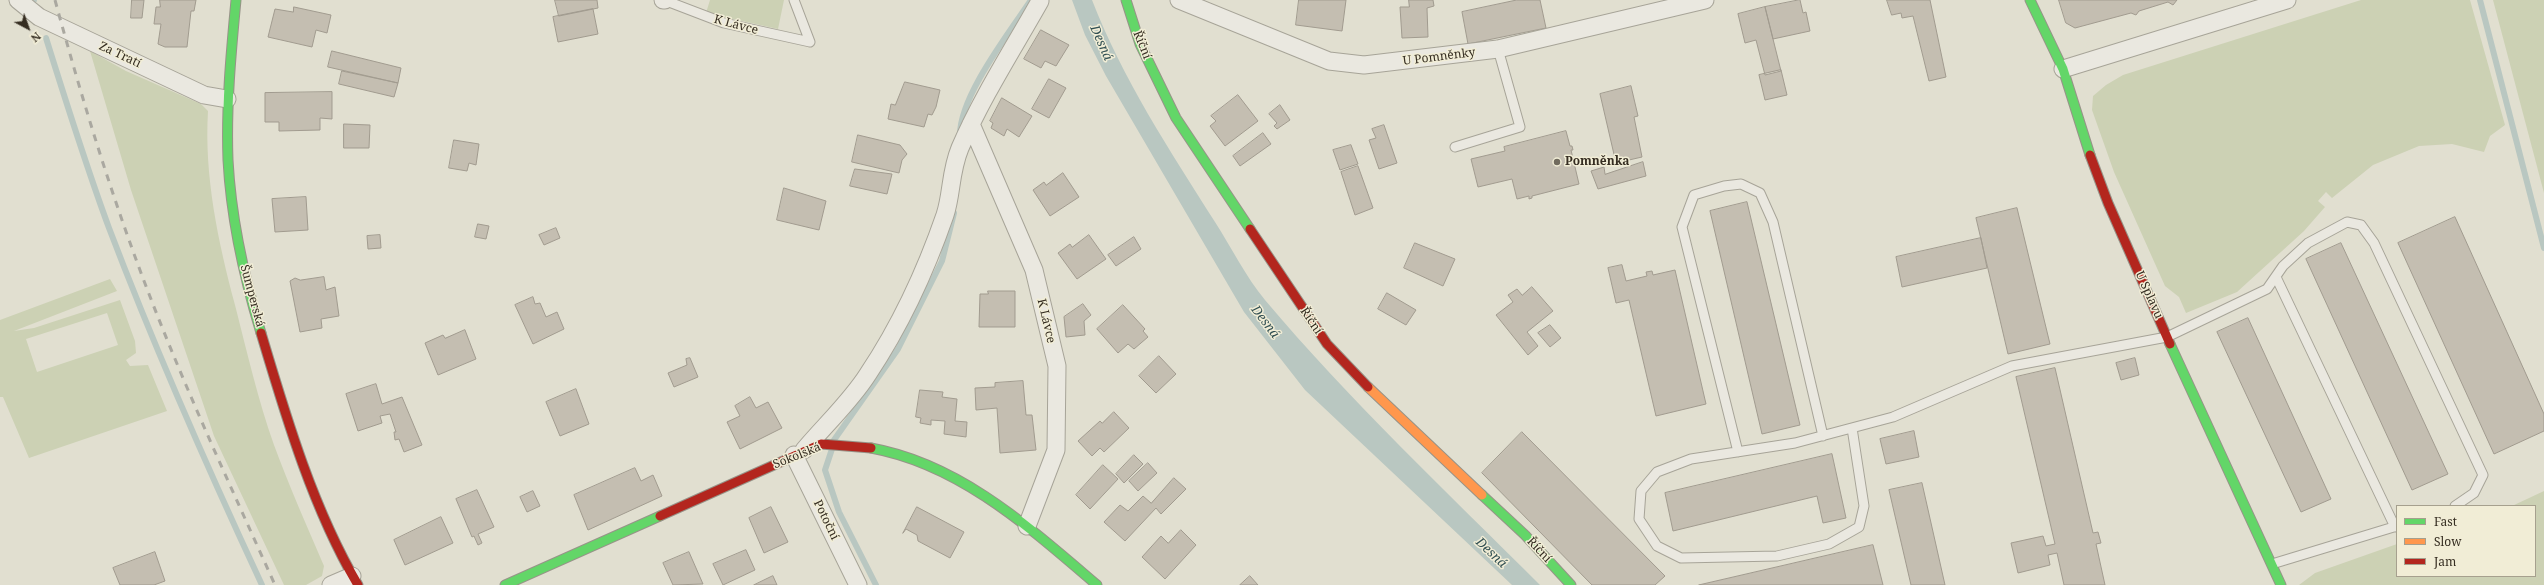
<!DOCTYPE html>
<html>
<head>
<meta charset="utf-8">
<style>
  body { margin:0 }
  #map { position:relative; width:2544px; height:585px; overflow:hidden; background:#e1dfd0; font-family:"Noto Serif",serif }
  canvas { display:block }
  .legend { position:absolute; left:2396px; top:505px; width:140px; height:72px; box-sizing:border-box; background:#f1edd6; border:1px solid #a6a08e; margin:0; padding:5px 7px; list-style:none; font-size:12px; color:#352d21 }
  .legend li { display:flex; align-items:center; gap:8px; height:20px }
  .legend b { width:20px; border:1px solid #a6a08e }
  .north { position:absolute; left:8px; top:8px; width:40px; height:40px; -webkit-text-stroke:3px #f1edd6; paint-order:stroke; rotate:139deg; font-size:11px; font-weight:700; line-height:16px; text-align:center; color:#352d21 }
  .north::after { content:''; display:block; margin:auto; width:14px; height:18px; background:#352d21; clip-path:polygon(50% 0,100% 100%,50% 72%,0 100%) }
</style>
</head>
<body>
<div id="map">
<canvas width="2544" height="585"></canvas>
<ul class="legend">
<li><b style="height:5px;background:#63d668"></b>Fast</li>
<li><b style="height:5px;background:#ff974d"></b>Slow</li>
<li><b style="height:5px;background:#b3261e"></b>Jam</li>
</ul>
<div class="north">N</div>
</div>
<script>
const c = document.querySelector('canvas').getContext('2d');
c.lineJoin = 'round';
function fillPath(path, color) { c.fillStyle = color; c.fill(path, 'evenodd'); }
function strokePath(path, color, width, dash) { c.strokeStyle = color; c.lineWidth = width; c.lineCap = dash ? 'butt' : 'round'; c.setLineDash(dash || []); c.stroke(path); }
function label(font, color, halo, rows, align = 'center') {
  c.font = font + ' "Noto Serif",serif'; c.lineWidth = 3; c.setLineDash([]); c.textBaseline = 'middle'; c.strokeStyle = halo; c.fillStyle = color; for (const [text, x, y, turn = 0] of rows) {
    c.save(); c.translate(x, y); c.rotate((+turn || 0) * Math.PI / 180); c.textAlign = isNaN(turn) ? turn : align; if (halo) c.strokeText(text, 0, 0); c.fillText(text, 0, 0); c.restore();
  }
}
fillPath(new Path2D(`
  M710 0H784L778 29 706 13Z
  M2361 0H2470L2505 125 2490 136 2484 152 2452 144 2419 146 2373 165 2332 198 2326 192 2318 201 2325 207 2304 231 2237 292 2186 313 2179 297 2165 286 2114 172 2092 110 2093 96 2106 85 2123 75Z
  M2493 0H2544V193Z
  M90 51 126 71 201 104 208 111C204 176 218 241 235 305 247 352 258 400 274 445 289 486 307 526 324 566L322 576 306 585H284L214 436 131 190Z
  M110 279 117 291 14 331 34 328 120 300 135 341 136 353 126 360 130 366 148 365 167 411 29 458 3 397H0V320ZM107 313 118 345 37 372 26 339Z
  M2544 491V585H2299L2315 573 2397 544V576H2535V506H2512Z`), '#ccd1b4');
fillPath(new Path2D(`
  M1072 0H1092C1122 78 1170 151 1215 222 1231 247 1246 277 1265 300 1350 401 1447 492 1540 585H1512L1305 390 1244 312 1106 76 1085 35Z`), '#b9c7c1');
strokePath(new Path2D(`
  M33 0H34
  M2480 0 2544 248
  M46 38C66 102 86 166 109 228 155 349 207 467 262 585
  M960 136C959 97 1009 33 1031 0
  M834 440 898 349 942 261 954 213
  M832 449 825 470 839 512 876 585`), '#b9c7c1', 6);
const building = new Path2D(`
  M132 0H144L142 18H131Z
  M160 0H196L194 11H191L187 47H165L158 44 161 24H154L156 7H160Z
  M555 0H597L598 8 559 16Z
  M1299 0H1346L1342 31 1296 25Z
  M1409 0H1433L1434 6 1427 8 1428 37 1402 38 1400 7H1409Z
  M1517 0H1540L1546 28 1468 44 1462 12Z
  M1800 0 1803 13 1806 12 1810 31 1773 39 1765 7Z
  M1887 0H1930L1946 77 1929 81 1913 16 1902 18 1901 13 1892 15Z
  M2059 0H2177L2173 5 2168 2 2139 11 2136 15 2131 13 2075 28 2066 23Z
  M294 7 331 15 327 33 316 30 312 47 268 37 275 9 293 12Z
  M1765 7 1781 71 1765 75 1756 40 1745 43 1738 14Z
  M593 9 598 34 558 42 553 17Z
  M1041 30 1069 45 1056 66 1045 61 1041 68 1024 59Z
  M332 51 401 68 398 83 328 67Z
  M1781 70 1787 95 1765 100 1759 75Z
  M342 71 398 83 394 97 339 84Z
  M1049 79 1066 88 1049 118 1032 109Z
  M905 82 940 90 936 107 932 115 928 114 924 127 888 119 891 104 895 105Z
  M1631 86 1638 116 1634 117 1642 157 1616 163 1600 94Z
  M332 92V119L320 118V130L279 131V122H265V93Z
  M1238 95 1258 121 1225 146 1210 126 1216 121 1211 116Z
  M1002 98 1032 116 1019 137 1007 129 1004 136 991 128 993 123 990 121Z
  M1280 105 1290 120 1277 129 1274 126 1277 123 1269 114Z
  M344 124 370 125 369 148H344Z
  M1384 125 1397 163 1379 169 1369 140 1376 138 1372 129Z
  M1566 131 1570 146H1572L1573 150H1571L1579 184 1532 196V198L1529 199V196L1517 199 1512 179 1478 187 1471 159 1505 151 1504 147Z
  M1263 133 1271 144 1240 166 1233 156Z
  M858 135 900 145 907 154 902 160 899 173 852 162Z
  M454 140 479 144 476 165 469 163 467 171 449 168Z
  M1351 145 1358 164 1340 170 1333 150Z
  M1643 162 1646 176 1598 189 1591 171 1604 167 1605 174Z
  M1358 166 1373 208 1355 215 1341 172Z
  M855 169 892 174 887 194 850 186Z
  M1063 173 1079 197 1050 216 1033 190 1044 182 1046 185Z
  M784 188 826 201 819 230 777 220Z
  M306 197 308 230 275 232 272 199Z
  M1747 202 1800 425 1762 434 1710 211Z
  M2017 208 2050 344 2008 354 1976 218Z
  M2455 217 2544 414V431L2494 454 2398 243Z
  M478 224 489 226 486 239 475 237Z
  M556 228 560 238 544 245 539 235Z
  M380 235 381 248 368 249 367 236Z
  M1089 235 1106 259 1077 279 1058 253 1070 244 1072 247Z
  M1134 237 1141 249 1116 266 1108 255Z
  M1981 238 1987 268 1902 287 1896 257Z
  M1415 243 1455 259 1443 286 1404 268Z
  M2341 243 2448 474 2412 490 2306 259Z
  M1622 265 1626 281 1647 276 1646 272 1652 271 1653 275 1675 270 1706 404 1656 416 1629 300 1616 303 1608 268Z
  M324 277 326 290 335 287 339 316 321 319 322 328 300 332 290 281 295 278 300 280Z
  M1532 287 1553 311 1527 332 1538 346 1528 355 1496 315 1513 302 1508 295 1517 289 1522 295Z
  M988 291H1015V327H979L980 294H988Z
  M1387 293 1416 310 1406 325 1378 309Z
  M533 297 535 304 540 303 546 317 557 312 564 329 533 344 515 305Z
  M1083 304 1091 315 1084 321 1085 335 1066 337 1064 317Z
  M1123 305 1145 329 1143 331 1148 337 1134 349 1128 344 1118 353 1097 329Z
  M2248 318 2331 499 2301 512 2217 332Z
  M1550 325 1561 338 1550 347 1538 333Z
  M465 330 476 359 438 375 425 343 443 335 445 338Z
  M1159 356 1176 374 1156 393 1139 376Z
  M690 358 698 377 674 387 668 373 687 365 686 359Z
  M2135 358 2139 375 2121 380 2116 363Z
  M2055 368 2093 533 2098 532 2101 543 2096 544 2105 585H2064L2057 553 2048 555 2050 565 2018 573 2011 543 2043 536 2046 546 2055 544 2016 377Z
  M1023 381 1026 415H1032L1036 450 1000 453 997 408 976 410 975 388 995 387V383Z
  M376 384 382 404 402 397 422 445 404 452 399 439 395 440 394 432H396L390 414 380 416 382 423 358 431 346 394Z
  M576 389 589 424 560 436 546 402Z
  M920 390 943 392 942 397 957 399 955 421 967 422 966 437 944 434 945 421 931 420V425L920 423 921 418 916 417Z
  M750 397 756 408 768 402 782 428 740 449 727 422 740 416 735 406Z
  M1114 412 1129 428 1104 452 1100 448 1092 456 1078 441 1100 421 1102 423Z
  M1914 431 1919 457 1886 464 1880 439Z
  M1522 432 1665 576 1655 585H1592L1482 473Z
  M1832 454 1846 518 1823 523 1817 496 1673 531 1665 493Z
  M1134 455 1143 464 1124 483 1116 474Z
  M1148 463 1157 473 1138 491 1129 481Z
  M1103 465 1118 479 1090 509 1076 495Z
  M635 468 641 481 653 475 662 496 588 530 574 495Z
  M1174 478 1186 489 1161 514 1156 508 1125 541 1104 522 1120 505 1128 511 1143 496 1151 503Z
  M1922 483 1945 585H1911L1889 490Z
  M477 490 494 527 478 534 482 543 478 545 474 536 472 537 456 499Z
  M533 491 540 506 527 512 520 497Z
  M771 507 788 542 764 553 749 518Z
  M917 507 964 532 950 558 918 541 917 535 906 529 903 533Z
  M441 517 453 543 405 565 394 540Z
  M1181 530 1196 545 1165 579 1142 557 1161 536 1168 543Z
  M1873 545 1883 585H1699Z
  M746 550 755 570 723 585 713 564Z
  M155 552 165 581 154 585H120L113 568Z
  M689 552 703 584 673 585 663 563Z
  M773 576 777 585H754Z
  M1250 576 1258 585H1240Z`);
fillPath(building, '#c4beb1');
strokePath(building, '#a19b8f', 1);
const lane = new Path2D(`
  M664 0 724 23 810 42
  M794 0 810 42
  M1455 147 1520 127 1498 49
  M2276 277 2395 527
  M1852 428 1864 506 1859 527 1829 544 1777 556 1681 558 1657 546 1639 519 1641 491 1657 472 1691 459 1795 443 1893 417 2012 366 2167 337 2267 289 2283 266 2308 243 2347 222 2361 225 2374 243 2483 475 2474 493 2455 506
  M1738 452 1682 227 1694 195 1724 186 1741 184 1760 193 1773 222 1823 436
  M2272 564 2397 526`);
const street = new Path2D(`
  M18 0 39 17 204 95 227 99
  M663 0H665
  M1179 0 1329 61 1364 65 1498 49 1705 0
  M2063 69 2287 0
  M971 124 1034 270 1057 366 1056 450 1027 526
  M804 450C825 425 851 401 868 374 900 326 926 270 945 215 952 194 950 172 960 148 982 97 1013 49 1040 1
  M794 455 858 585
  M331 585 352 576`);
const fast = new Path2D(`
  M236 0C231 53 226 107 228 160 231 218 244 277 261 333
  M1126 0 1140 44 1176 118 1250 229
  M2030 0 2063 69 2090 155
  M2170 344 2281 585
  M871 448C960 464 1030 528 1097 585
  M1482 495 1525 535 1571 585
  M505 585 660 516`);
const slow = new Path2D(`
  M1368 387 1482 495`);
const jam = new Path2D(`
  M2090 155 2108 203 2170 344
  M1250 229 1327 344 1368 387
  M261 333C286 417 313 509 358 585
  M660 516 821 444 871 448`);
strokePath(lane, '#a7a498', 11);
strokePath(street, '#a7a498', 19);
strokePath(fast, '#979388', 11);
strokePath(slow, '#979388', 11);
strokePath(jam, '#979388', 11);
strokePath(lane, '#eae8e0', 9);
strokePath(street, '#eae8e0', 17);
strokePath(fast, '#63d668', 9);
strokePath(slow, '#ff974d', 9);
strokePath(jam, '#b3261e', 9);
strokePath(new Path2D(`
  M55 0C84 107 117 214 158 317 194 408 235 496 275 585`), '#aaa8a0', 3, [7, 7]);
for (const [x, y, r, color] of [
  [1557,162,4,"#716b5e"]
]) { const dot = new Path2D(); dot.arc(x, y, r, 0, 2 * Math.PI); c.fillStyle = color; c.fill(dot); strokePath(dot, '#f1edd6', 1.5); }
label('12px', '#352d21', '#f1edd6', [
  ["K Lávce",736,25,15],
  ["Říční",1142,45,68],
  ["Za Tratí",120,55,25],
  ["U Pomněnky",1439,57,-7],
  ["U Splavu",2149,295,66],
  ["Šumperská",252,296,75],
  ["K Lávce",1046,321,77],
  ["Říční",1311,321,56],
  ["Sokolská",797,456,-22],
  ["Potoční",826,520,64],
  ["Říční",1539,550,47]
]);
label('bold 12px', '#352d21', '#f1edd6', [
  ["Pomněnka",1565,162]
], 'left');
label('italic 13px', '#325053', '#f1edd6', [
  ["Desná",1101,43,66],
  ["Desná",1265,322,53],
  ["Desná",1491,553,43]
]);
</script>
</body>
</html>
